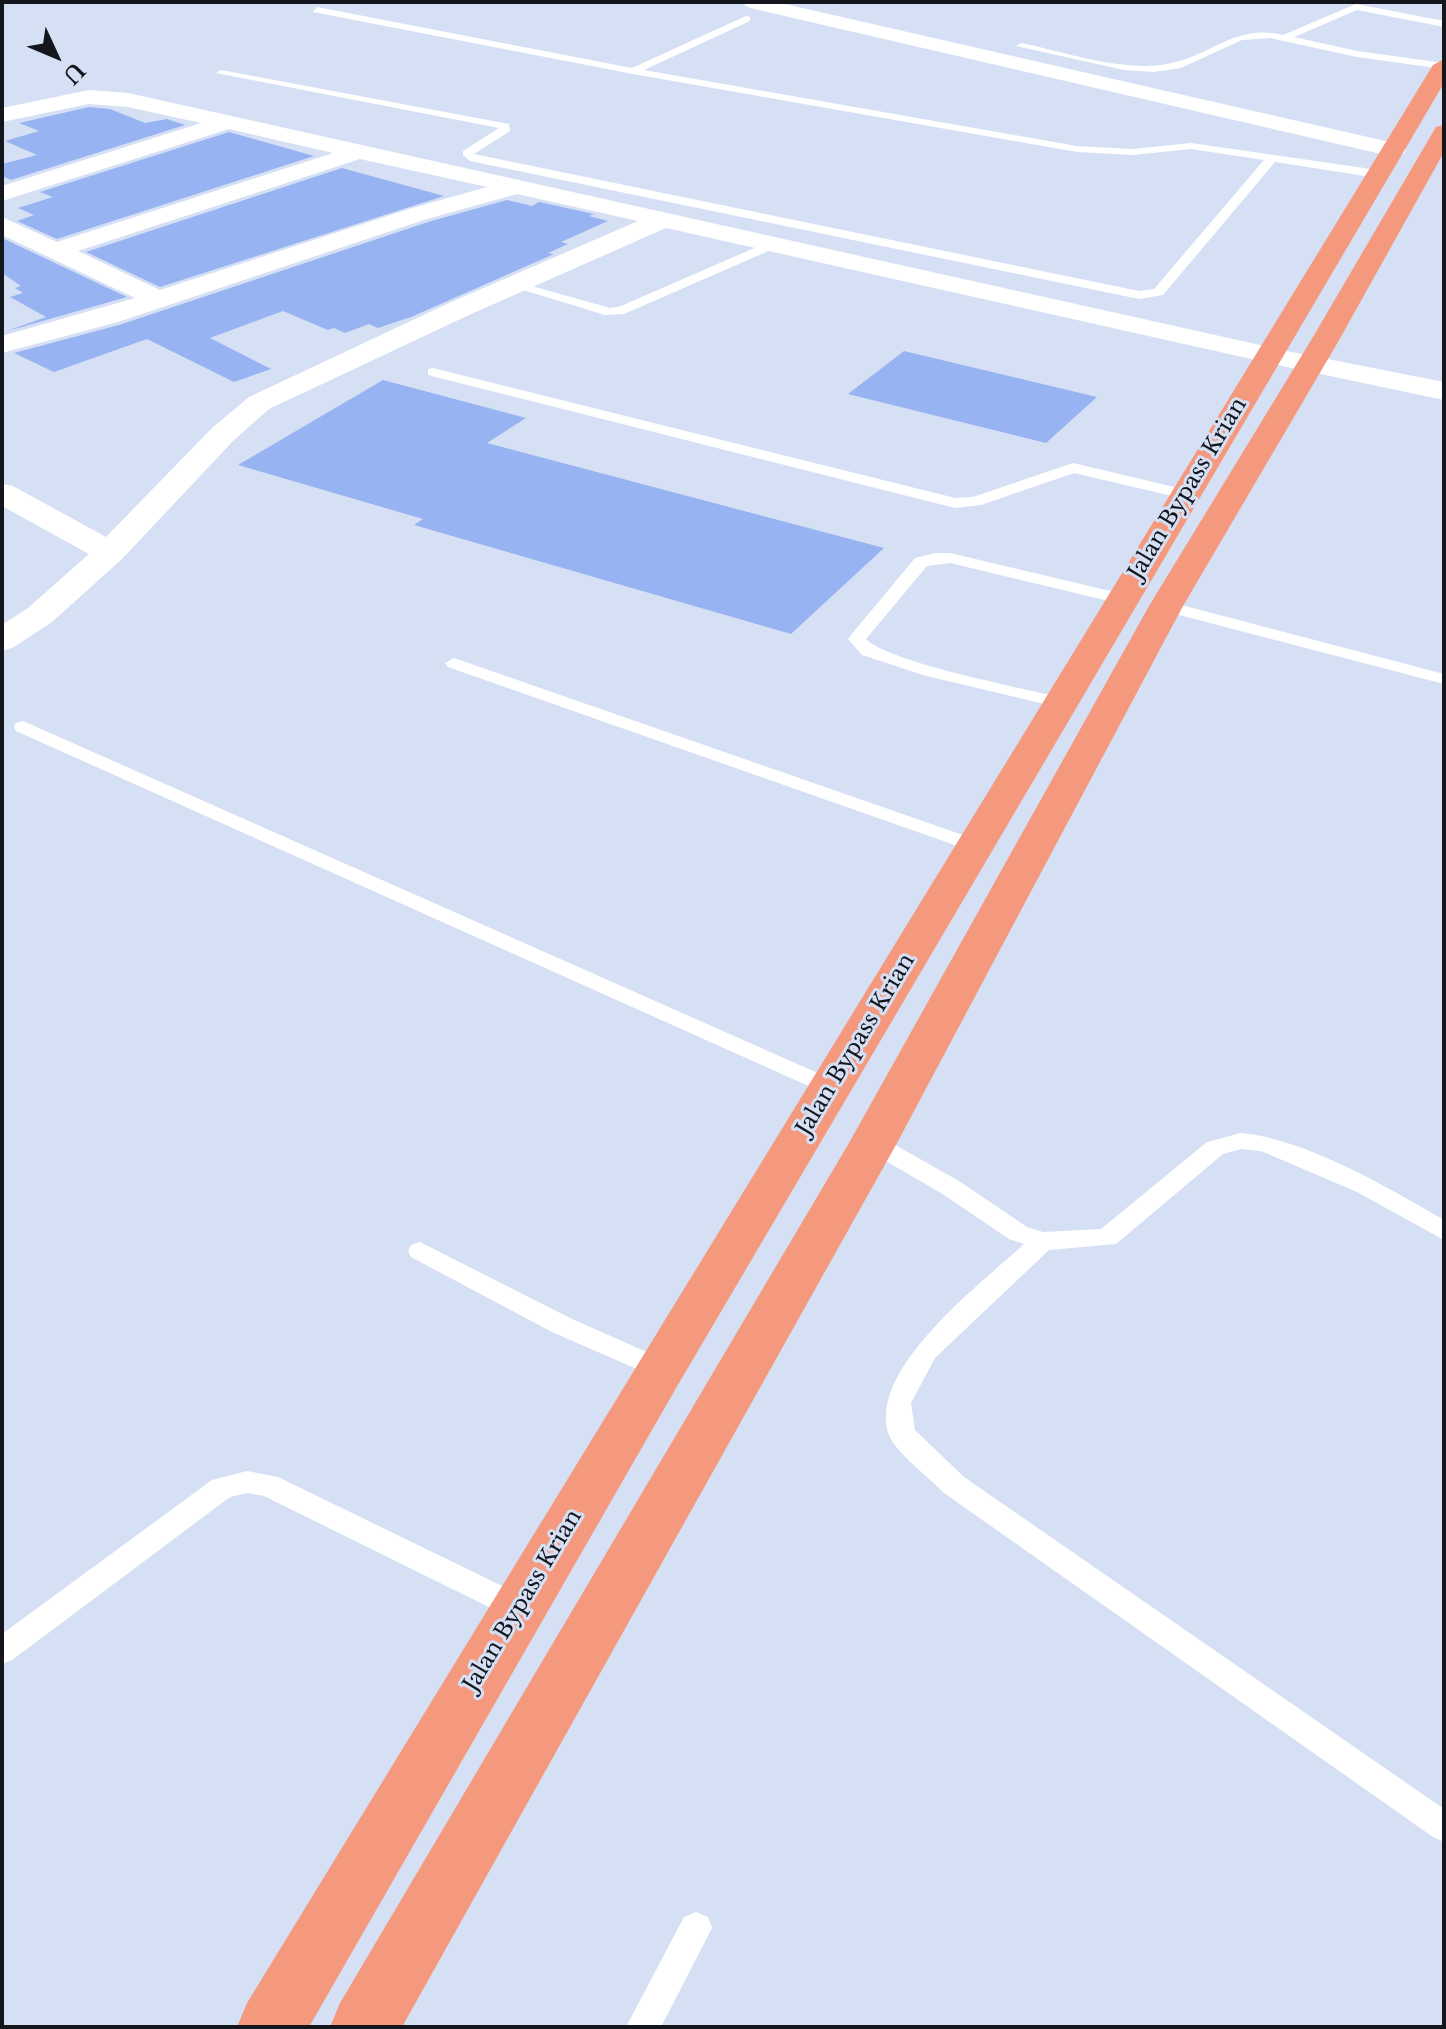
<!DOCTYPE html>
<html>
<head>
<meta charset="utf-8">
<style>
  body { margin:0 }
  #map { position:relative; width:1446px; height:2029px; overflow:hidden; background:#d6e0f4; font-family:"Libre Baskerville",serif }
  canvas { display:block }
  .frame { position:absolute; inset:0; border:4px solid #13161d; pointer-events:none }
  .north { position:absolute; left:16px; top:16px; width:80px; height:80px; -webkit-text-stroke:6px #d6e0f4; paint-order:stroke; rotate:134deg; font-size:22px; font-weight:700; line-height:32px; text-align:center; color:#13161d }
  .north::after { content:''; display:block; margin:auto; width:28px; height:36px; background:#13161d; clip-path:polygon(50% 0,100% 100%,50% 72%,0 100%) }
</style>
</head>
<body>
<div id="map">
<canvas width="1446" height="2029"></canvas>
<div class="frame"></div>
<div class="north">U</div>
</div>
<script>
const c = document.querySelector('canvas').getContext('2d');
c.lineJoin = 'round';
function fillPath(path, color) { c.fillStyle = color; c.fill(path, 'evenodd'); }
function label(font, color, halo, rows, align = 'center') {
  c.font = font + ' "Libre Baskerville",serif'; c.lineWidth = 6; c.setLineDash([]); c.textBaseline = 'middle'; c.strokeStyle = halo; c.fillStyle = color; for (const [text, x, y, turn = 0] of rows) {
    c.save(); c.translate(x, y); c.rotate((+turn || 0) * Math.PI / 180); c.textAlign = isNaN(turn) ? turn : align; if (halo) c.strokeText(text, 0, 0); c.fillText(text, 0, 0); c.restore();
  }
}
fillPath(new Path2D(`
  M89 107 110 109 145 123 167 119 185 125 11 180 2 176V164L37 155 5 141 39 131 19 123Z
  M229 132 314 156 57 239 17 221 34 215 18 208 53 197 40 192Z
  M342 168 444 196 160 287 86 252Z
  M507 200 532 206 539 202 594 214 589 216 608 221 561 242 568 244 548 253 554 254 411 317 378 328 369 324 345 333 334 328 328 330 283 311 210 338 271 369 234 382 147 339 54 372 14 353 119 325 428 222Z
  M2 238 127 297 4 332 46 317 10 297 23 293 15 288 21 286 2 273Z
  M904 351 1097 397 1046 443 848 394Z
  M383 380 526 418 487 443 884 548 791 634 414 525 423 519 238 465Z`), '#97b3f1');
fillPath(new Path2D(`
  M1356 4 1444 21V27L1357 10 1294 37 1357 51 1444 63V69L1357 57 1270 38 1242 40 1181 68 1154 72 1124 70 1016 46 1021 43C1065 52 1129 74 1172 63 1214 54 1235 24 1283 35Z
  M317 7 632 68 746 16 750 17V21L644 70 1077 146 1132 149 1191 143 1378 170 1384 174 1378 178 1275 162 1163 295 1139 299 470 161 463 155V151L499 128 216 73 221 70 509 124 510 131 474 154 1139 291 1154 289 1264 160 1191 149 1132 155 1077 152 633 74 313 12Z
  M775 239 780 240V246L624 314 605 315 507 285 514 281 610 308 621 306Z
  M433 368 955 498 973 497 1073 463 1191 491 1193 494 1185 499 1074 473 981 505 955 508 428 375V369Z
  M935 553H950L1127 595 1130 599 1127 603 1121 604 950 563 927 566 866 639C889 663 1028 689 1067 699L1070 703 1067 707 1061 708 923 675 862 655 848 639 851 635 915 558Z
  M1166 601 1444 674V684L1160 610 1157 606Z
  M454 658 983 842 986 846 983 850H969L448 667 445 663Z
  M23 721 838 1082 841 1087 838 1092H822L16 731 14 727 16 723Z
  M1241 1133C1306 1139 1387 1187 1444 1220V1240L1357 1192 1261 1151 1241 1149 1223 1154 1116 1244 1049 1250 935 1358 911 1403 915 1430 964 1477 1444 1809V1842L1433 1837 944 1493C931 1479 895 1452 889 1435 866 1370 981 1284 1024 1244L1009 1239 941 1193 865 1149 861 1143 865 1137H881L959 1181 1027 1227 1043 1232 1101 1229 1207 1142Z
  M420 1242 570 1318 669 1362 673 1369 669 1376 660 1379 552 1332 411 1257 408 1251 411 1245Z
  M247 1471 278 1477 529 1599 534 1608 529 1617 519 1620 509 1617 264 1496 247 1493 230 1497 12 1660 2 1664V1634L212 1480Z
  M696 1912 708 1917 712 1928 661 2027H626L684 1917Z`), '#fff');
fillPath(new Path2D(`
  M740 2H776L1394 143 1402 145 1406 150 1402 155 1394 157 750 8Z
  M89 90 128 93 1287 351 1444 382V400L1287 367 666 228 469 315 269 409 234 440 122 559 52 622 14 647 2 651V625L28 608 89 554 2 506V484L13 486 106 537 212 428 249 397 449 303 638 221 517 194 427 219 118 322 2 353V336L135 298 2 235V217L57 242 333 153 229 129 2 201V186L201 123 128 107 89 104 2 122V108ZM360 159 487 187 409 209 160 290 78 251Z`), '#fff');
fillPath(new Path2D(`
  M1444 59V83L679 1383 309 2027H237L247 2003 1433 65Z
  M1444 125V152L1338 342 1183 606 897 1143 402 2027H330L340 2003 849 1143 1149 606 1310 342 1433 132 1436 127Z`), '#f4987e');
label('22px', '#13161d', '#d6e0f4', [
  ["Jalan Bypass Krian",1188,489,-59],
  ["Jalan Bypass Krian",856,1045,-59],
  ["Jalan Bypass Krian",523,1601,-59]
]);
</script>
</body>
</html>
